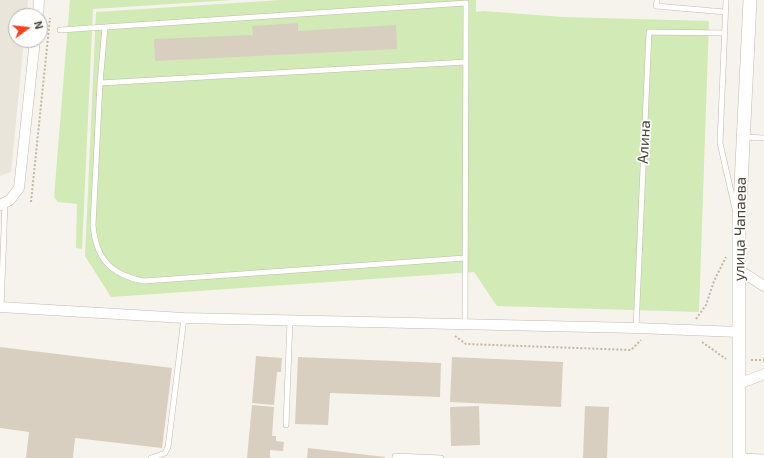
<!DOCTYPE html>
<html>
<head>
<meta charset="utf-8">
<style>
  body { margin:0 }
  #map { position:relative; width:764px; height:458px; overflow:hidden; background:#f6f3ec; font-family:"Exo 2",sans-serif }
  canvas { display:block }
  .north { position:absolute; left:8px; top:8px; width:40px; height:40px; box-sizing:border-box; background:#fff; border:1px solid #b7b4b0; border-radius:50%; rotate:75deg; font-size:11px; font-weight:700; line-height:16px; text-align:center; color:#4b4439 }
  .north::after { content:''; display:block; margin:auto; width:14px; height:18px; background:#fc3f1d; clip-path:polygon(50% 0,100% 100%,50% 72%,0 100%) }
</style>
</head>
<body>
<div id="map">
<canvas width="764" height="458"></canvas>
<div class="north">N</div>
</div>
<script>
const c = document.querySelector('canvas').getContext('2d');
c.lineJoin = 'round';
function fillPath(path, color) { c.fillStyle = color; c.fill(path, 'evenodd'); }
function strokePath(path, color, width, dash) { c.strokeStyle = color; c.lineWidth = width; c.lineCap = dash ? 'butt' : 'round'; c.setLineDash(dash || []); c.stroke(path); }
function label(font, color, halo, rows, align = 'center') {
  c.font = font + ' "Exo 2",sans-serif'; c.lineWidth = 3.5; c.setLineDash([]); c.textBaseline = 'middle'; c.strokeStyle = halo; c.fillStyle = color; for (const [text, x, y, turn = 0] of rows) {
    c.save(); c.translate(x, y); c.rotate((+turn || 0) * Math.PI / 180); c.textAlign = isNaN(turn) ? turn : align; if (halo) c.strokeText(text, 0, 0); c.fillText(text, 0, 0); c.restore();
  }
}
fillPath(new Path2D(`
  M0 0H28L27 16H16V40H24L11 172 0 176Z`), '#eae5da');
fillPath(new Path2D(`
  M70 0H233L93 9 82 249 76 248 77 204 58 202 54 197Z
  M281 0H476V12L483 11 563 17 709 21 699 312 497 306 474 272 111 297 85 256 96 12Z`), '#d2eab5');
fillPath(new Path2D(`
  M298 23V31L396 25 397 49 155 61 154 39 253 35 252 26Z
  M0 347 172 368 162 448 75 438 73 458H26L29 432 0 428Z
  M256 356 282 358 281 372H277L274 405 252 403Z
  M298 357 441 363 440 397 330 393 328 425 295 424Z
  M452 357 563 362 561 407 450 402Z
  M252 405 274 407 272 436H276V441L284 442 283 451 270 450V458H247Z
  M479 406 480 445 451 446 450 407Z
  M585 406 609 407 607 458H583Z
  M308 448 385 457V458H307Z`), '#d8cfc1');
const service = new Path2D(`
  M657 0 656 6 725 12
  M726 0 720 143 735 209
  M105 27 100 83 93 225C96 259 111 275 144 281L465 258
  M60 30 466 3 465 324
  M100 83 466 62
  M744 137 764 138
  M1 308 5 203
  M636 328 649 32 724 33
  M286 425 290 320
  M739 456 764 457
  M151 458 165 453 168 447 184 318
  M395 458V456L441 458`);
const minor = new Path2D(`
  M38 16 39 0
  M0 205 10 200 19 188 35 40
  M739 270 764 286
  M0 307 184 318 636 328 739 332
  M739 384 764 374`);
const tertiary = new Path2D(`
  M739 458V226L750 0`);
strokePath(service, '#c2bbae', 6);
strokePath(minor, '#c2bbae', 11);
strokePath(tertiary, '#c2bbae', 14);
strokePath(new Path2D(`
  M31 202 50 18
  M696 319 706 305 714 281 726 257
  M455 336 466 344 631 350 641 340
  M702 342 726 359
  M751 360H764`), '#c4b79f', 2, [2, 2]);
strokePath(service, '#fff', 5);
strokePath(minor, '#fff', 10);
strokePath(tertiary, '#fff', 13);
label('15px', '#4b4439', '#fff', [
  ["Алина",644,142,-87],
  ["улица Чапаева",740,229,-89]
]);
</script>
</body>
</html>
